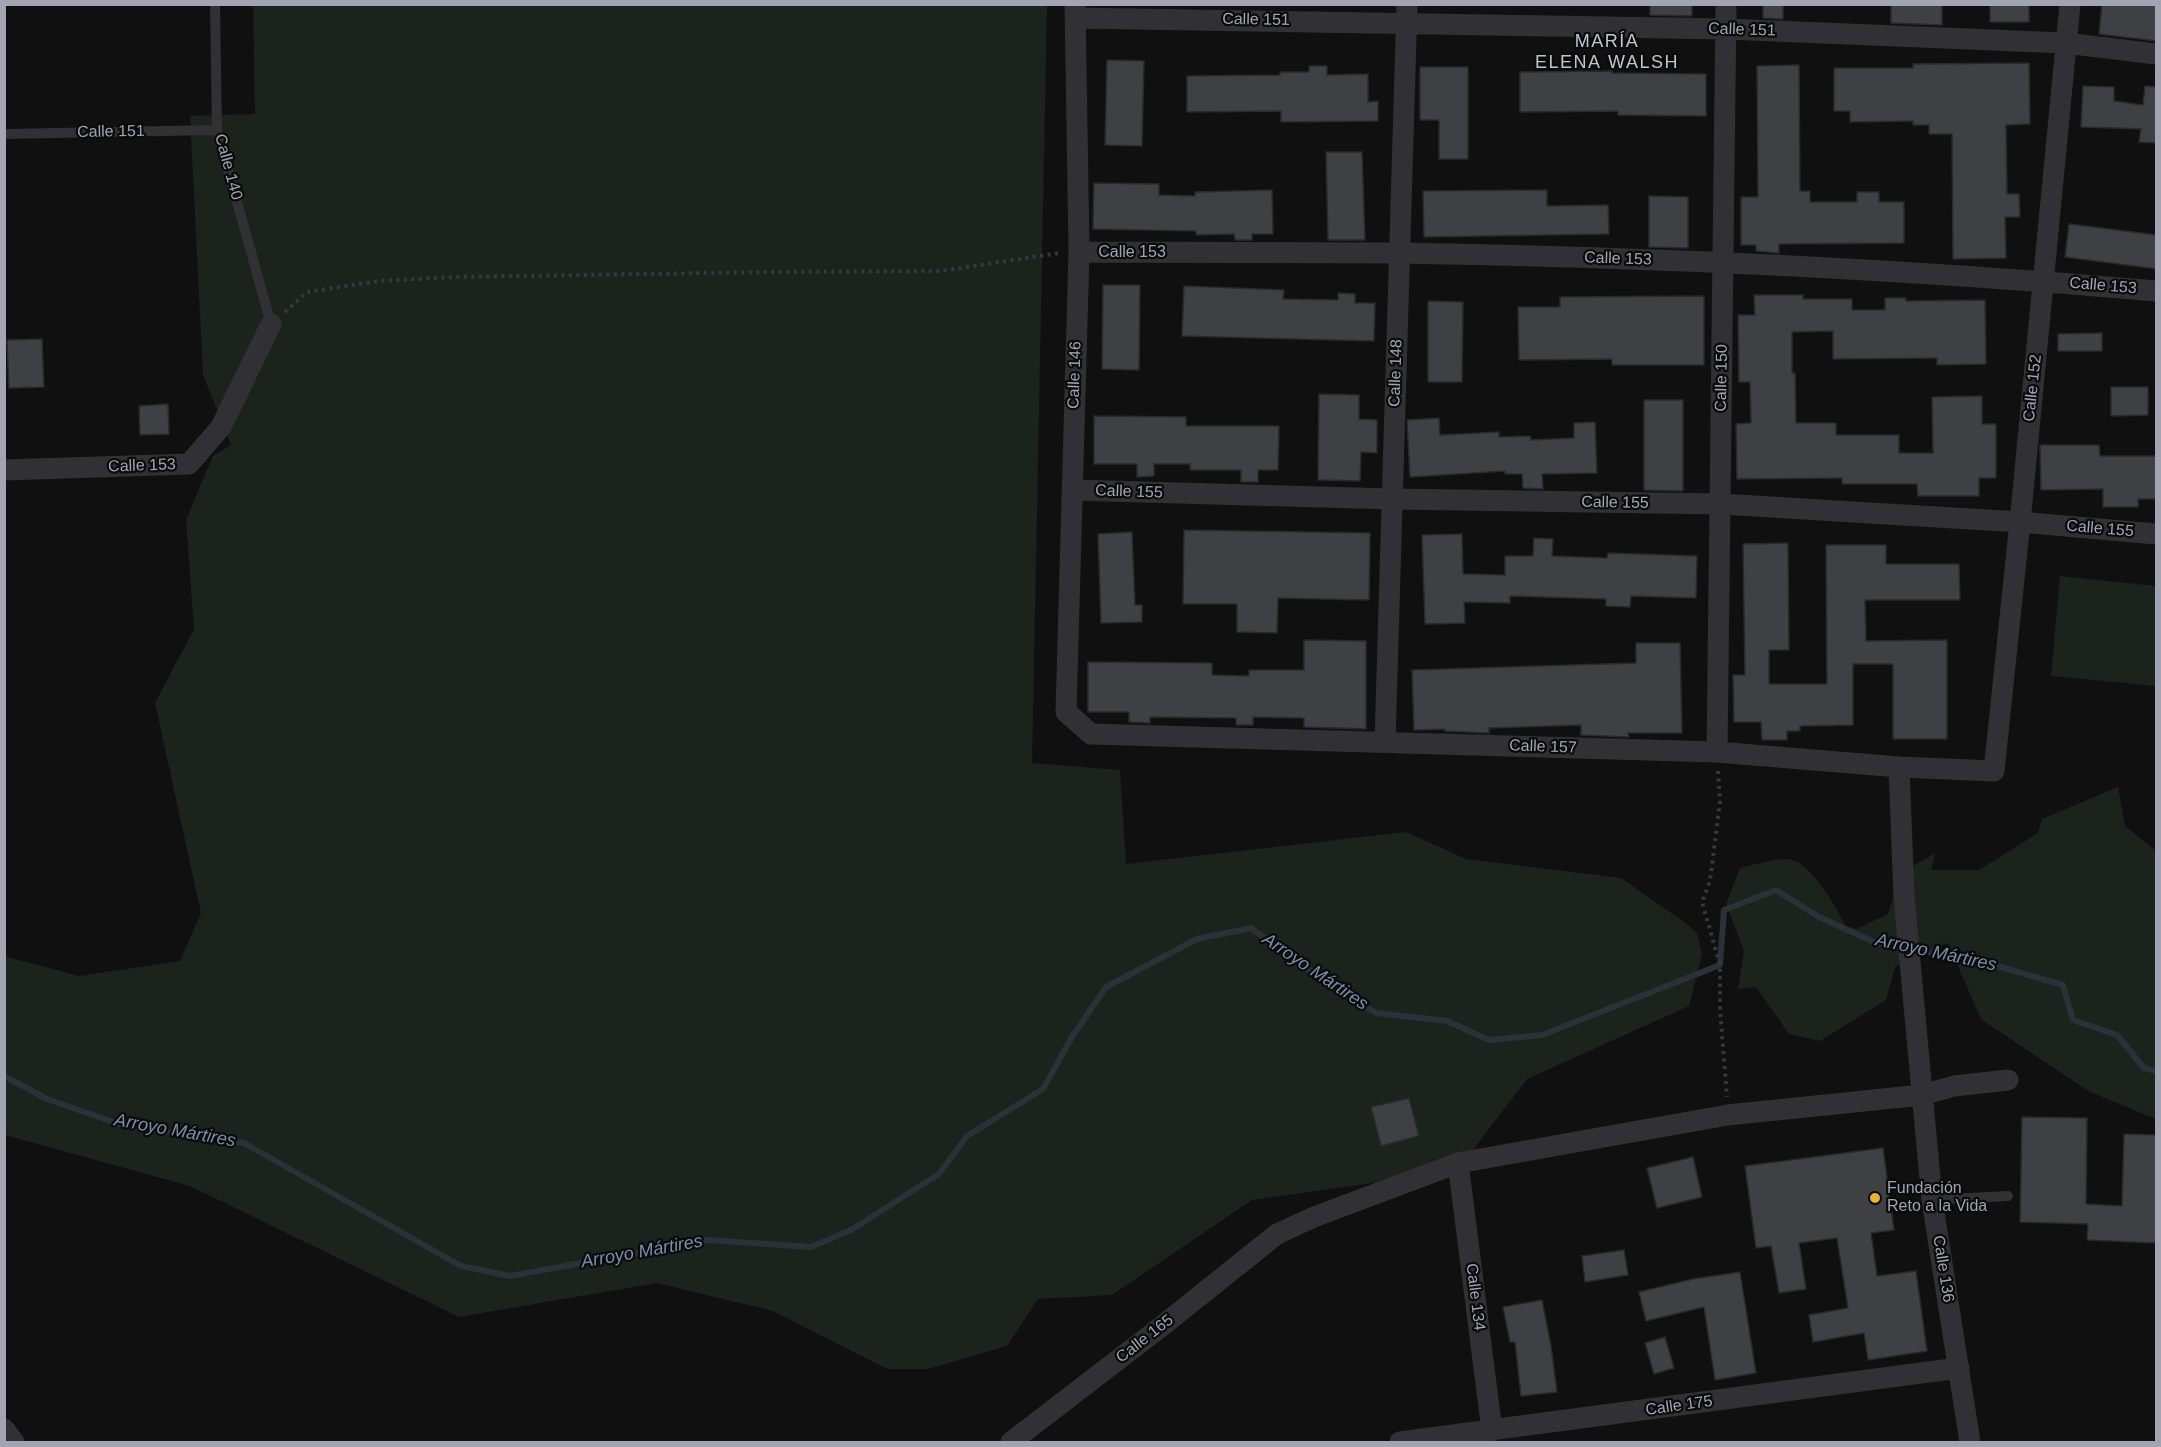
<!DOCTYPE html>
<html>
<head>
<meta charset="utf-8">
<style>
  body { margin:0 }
  #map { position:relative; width:2161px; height:1447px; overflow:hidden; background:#101011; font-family:Arial,sans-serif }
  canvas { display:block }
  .frame { position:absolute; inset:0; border:6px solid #a2a5b1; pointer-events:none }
</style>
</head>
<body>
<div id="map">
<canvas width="2161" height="1447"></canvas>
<div class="frame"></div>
</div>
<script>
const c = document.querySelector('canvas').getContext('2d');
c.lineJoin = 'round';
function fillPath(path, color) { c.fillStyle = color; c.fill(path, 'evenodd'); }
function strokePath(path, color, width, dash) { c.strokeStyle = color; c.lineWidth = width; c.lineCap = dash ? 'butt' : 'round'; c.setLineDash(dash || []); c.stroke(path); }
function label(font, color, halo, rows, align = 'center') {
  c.font = font + ' Arial,sans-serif'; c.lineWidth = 4.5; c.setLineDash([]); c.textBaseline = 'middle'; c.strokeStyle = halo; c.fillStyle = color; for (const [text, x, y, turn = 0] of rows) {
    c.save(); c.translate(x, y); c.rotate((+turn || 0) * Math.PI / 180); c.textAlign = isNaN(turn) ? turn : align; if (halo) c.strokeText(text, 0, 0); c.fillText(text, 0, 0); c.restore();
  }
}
fillPath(new Path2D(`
  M253 4 1047 5 1032 763 1120 770 1126 864 1406 832 1466 859 1621 878 1684 922 1697 933 1702 953 1689 1006 1527 1079 1457 1171 1252 1200 1112 1295 1038 1299 1007 1346 928 1369H887L773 1311 657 1283 459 1317 190 1186 5 1135 4 956 79 976 180 961 201 913 155 703 194 629 186 520 213 456 231 445 203 375 190 116 255 114Z
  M2060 576 2156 586V686L2051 676Z
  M2118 787 2125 826 2156 851V1119L2088 1091 1981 1019 1948 943 1895 967 1886 1000 1820 1041 1789 1034 1756 987 1738 989 1744 951 1726 904 1740 868C1754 865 1771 859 1786 859 1811 859 1835 907 1846 926L1856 929 1888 914 1901 873 1935 853 1931 870H1979L2038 833 2042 819Z`), '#1c231d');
strokePath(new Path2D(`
  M4 1076 47 1099 122 1125 244 1143 461 1266 510 1276 708 1240 811 1247 851 1230 939 1174 967 1136 1043 1089 1072 1037 1106 987 1197 939 1251 928 1327 983 1376 1013 1447 1021 1489 1040 1542 1035 1720 965 1724 910 1776 890 1819 917 1876 943 1980 961 2063 985 2073 1020 2117 1035 2144 1068 2156 1071`), '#2a3138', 6);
const building = new Path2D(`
  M1650 4H1692V16L1650 15Z
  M1763 4H1783V19L1763 18Z
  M1891 4H1942V25L1891 23Z
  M1990 4H2029V22H1990Z
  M2102 4H2157V41L2099 34Z
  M1107 60 1144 61 1142 146 1105 145Z
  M2029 63 2030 124 2006 125 2007 194H2019L2020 217H2005L2006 258 1953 259 1952 134H1929V125H1913V121L1850 122V111H1834V68H1913V64Z
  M1799 65 1800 191H1810V202H1857V192H1879V202H1904V243L1779 244V253L1756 251V245H1741V197H1758L1757 66Z
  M1309 66H1327V75L1368 74V102L1378 101V121L1281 122V111L1187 112V76L1280 75V72H1309Z
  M1420 67H1468V159H1439V120H1420Z
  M1612 71V73L1706 74V116L1618 115V111L1520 112V72Z
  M2083 86 2114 87V101L2143 105 2145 86 2157 87V143L2139 142 2141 129 2081 127Z
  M1326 152H1362L1365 240H1328Z
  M1094 183 1159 184V195L1195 196V192L1272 190 1273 234H1252V240H1235L1234 234 1196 235V231L1093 229Z
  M1547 190V206L1608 205 1609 234 1424 237 1423 191Z
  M1649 196 1688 197V248L1649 247Z
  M2069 224 2157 235V269L2065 257Z
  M1103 285H1140L1139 370 1102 369Z
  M1184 286 1284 290 1283 299 1338 300V293L1355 294V303H1375L1374 341 1182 336Z
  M1754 295H1803V299H1852V310H1885V298H1906V301L1985 300 1986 364 1937 365V358L1833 359V331L1792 332V373H1795L1796 423H1836V435H1899V453H1933L1932 397 1982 396V424H1996V478H1979V496H1918L1917 484H1842V478L1737 479 1736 424 1751 423 1750 382H1739L1738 315H1755Z
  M1704 296V365H1612V359L1519 360 1518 307H1560V297Z
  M1428 301 1463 302 1462 382H1428Z
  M2102 333V351H2058V334Z
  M42 339 44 387 9 388 7 340Z
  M2111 387H2148V415L2111 416Z
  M1319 394 1359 395V419L1377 420V453L1361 452 1360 481 1318 480Z
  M1644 400H1683V491L1644 490Z
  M168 404 169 434 140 435 139 406Z
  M1094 416 1186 417V426H1279L1278 470H1258V482H1241V470H1190V464H1154V476L1137 477V464H1094Z
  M1439 418 1440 435 1499 432V437L1530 436 1531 440 1574 438V423L1595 422 1597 473 1542 474 1543 489 1523 488 1522 474H1505V471L1410 477 1407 420Z
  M2040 445H2099L2100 456H2157V499H2138V507H2103V489L2041 490Z
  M1184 530 1370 533 1369 600 1278 598 1277 633 1237 632V604H1183Z
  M1132 532 1135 605H1142V622L1101 623 1098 534Z
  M1462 534 1463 574 1505 575V556H1533L1534 538 1553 539 1552 556 1607 558 1608 553 1697 556 1696 598 1631 596 1630 607 1606 606V599L1510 596V603L1464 602 1465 623 1425 624 1422 535Z
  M1788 543 1789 650H1769V684H1827L1826 545H1886V564H1959L1960 600H1865L1866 641 1947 640V739H1893V664H1853V725L1800 726V731H1787V740H1762L1761 722H1734L1733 675H1745L1743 544Z
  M1304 640 1366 641V729L1304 727V718L1253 717V725H1236V718L1150 717V723L1129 722V712H1088V662L1212 663V675L1249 676V670H1304Z
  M1636 643H1680L1682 733H1628L1629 737 1581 735V725L1489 728V733L1445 731V729L1414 730 1412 670 1636 663Z
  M1409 1098 1419 1136 1381 1146 1371 1107Z
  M2022 1117 2087 1118 2086 1204 2122 1206 2124 1134 2157 1135V1243L2087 1240 2088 1224 2020 1222Z
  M1883 1148 1894 1230 1871 1233 1877 1276 1916 1271 1927 1351 1868 1360 1864 1333 1813 1342 1809 1315 1848 1308 1837 1238 1799 1243 1806 1289 1779 1293 1771 1246 1756 1248 1745 1166Z
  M1693 1157 1702 1197 1657 1208 1647 1168Z
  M1624 1250 1628 1275 1585 1282 1582 1256Z
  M1740 1272 1756 1373 1715 1380 1704 1307 1646 1321 1639 1292 1693 1279Z
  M1542 1300 1551 1346 1557 1392 1521 1396 1515 1342H1510L1503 1307Z
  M1665 1337 1674 1368 1654 1374 1645 1343Z`);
fillPath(building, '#3f4044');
strokePath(building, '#2a2a2d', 1.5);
strokePath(new Path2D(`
  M285 312 307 292 379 281 455 277 771 272 942 271 1059 253
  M1718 771 1720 801 1710 881 1702 902 1720 965V1009L1727 1097`), '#37383c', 4, [3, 4.5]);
strokePath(new Path2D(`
  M215 4 217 130 271 324
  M4 134 217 130
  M1932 1200 2008 1196`), '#313135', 10);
strokePath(new Path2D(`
  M1075 4 1079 252 1066 712 1091 734 1717 752 1899 767 1994 771 2020 522 2070 4
  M1075 18 1726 29 2065 43 2156 54
  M1079 252C1185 253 1292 252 1399 253 1651 257 1905 269 2156 291
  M4 470 189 464 221 427 271 324
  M1072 490 1392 499 1721 504 2020 522 2156 534
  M1385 741 1407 4
  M1717 752 1726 4
  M1899 767 1904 897 1932 1200 1970 1442
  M1458 1163 1492 1431
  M4 1429 14 1442
  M1011 1442 1162 1326 1277 1234 1314 1217 1458 1163 1728 1115 1922 1095 1954 1086 2008 1080
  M1400 1442 1959 1368`), '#313135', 21);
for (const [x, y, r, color] of [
  [1875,1198,6,"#e3b635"]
]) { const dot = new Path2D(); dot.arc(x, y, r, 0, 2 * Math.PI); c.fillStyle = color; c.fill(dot); strokePath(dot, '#0b0b0c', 2); }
label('16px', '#a2a5b1', '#0b0b0c', [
  ["Calle 151",1256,20,1],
  ["Calle 151",1742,30,2],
  ["Calle 151",111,132,-1],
  ["Calle 140",228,167,75],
  ["Calle 153",1132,253],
  ["Calle 153",1618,259,2],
  ["Calle 153",2103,286,5],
  ["Calle 148",1396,373,-88],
  ["Calle 146",1075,375,-88],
  ["Calle 150",1722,378,-89],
  ["Calle 152",2033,388,-84],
  ["Calle 153",142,466,-2],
  ["Calle 155",1129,492,2],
  ["Calle 155",1615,503,1],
  ["Calle 155",2100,529,5],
  ["Calle 157",1543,747,2],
  ["Calle 136",1943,1269,81],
  ["Calle 134",1475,1297,83],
  ["Calle 165",1145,1339,-38],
  ["Calle 175",1679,1406,-8]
]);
label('16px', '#a2a5b1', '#0b0b0c', [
  ["Fundación",1887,1189],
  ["Reto a la Vida",1887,1207]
], 'left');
c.letterSpacing = '1.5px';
label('18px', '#c2c4cd', '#0b0b0c', [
  ["MARÍA",1607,42],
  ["ELENA WALSH",1607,63]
]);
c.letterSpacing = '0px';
label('italic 18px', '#7a90aa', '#0b0b0c', [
  ["Arroyo Mártires",1936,953,12],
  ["Arroyo Mártires",1315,972,34],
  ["Arroyo Mártires",175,1131,10],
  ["Arroyo Mártires",642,1252,-10]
]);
</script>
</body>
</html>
